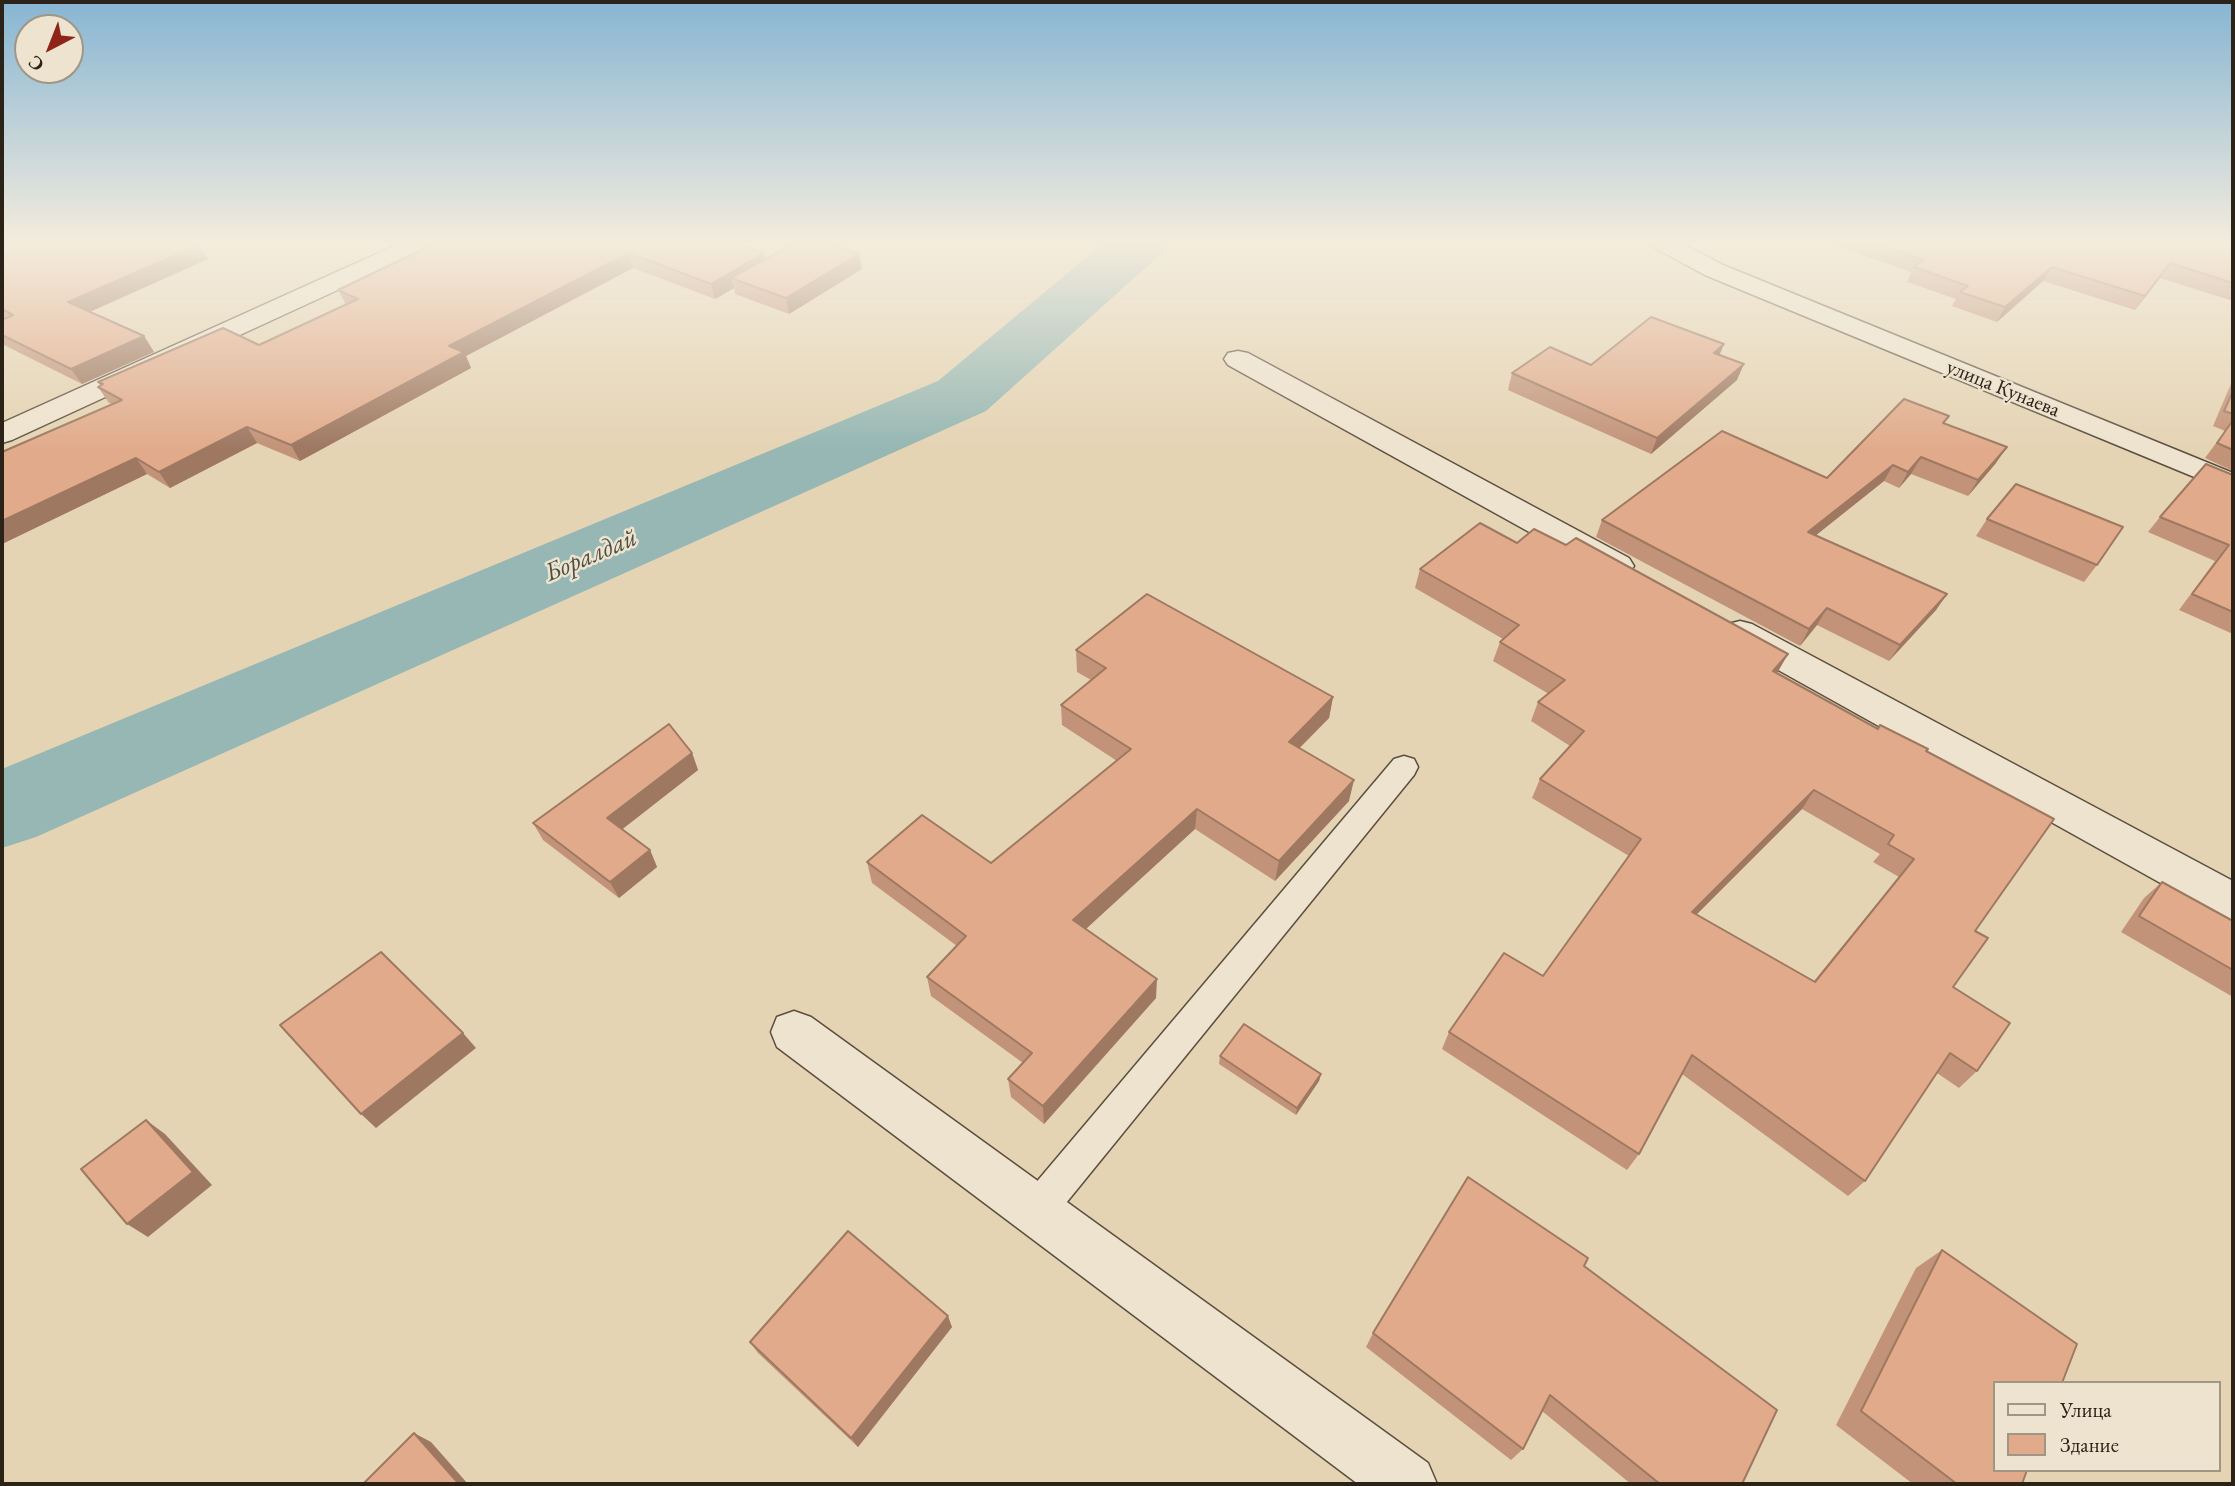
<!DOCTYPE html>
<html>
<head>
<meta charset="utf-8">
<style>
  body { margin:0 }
  #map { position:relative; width:2235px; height:1486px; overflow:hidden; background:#e5d4b4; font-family:"EB Garamond",serif }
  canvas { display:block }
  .frame { position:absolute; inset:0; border:4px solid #2c2318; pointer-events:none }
  .legend { position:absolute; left:1993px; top:1381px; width:228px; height:91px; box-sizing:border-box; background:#eee3ce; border:2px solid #a09685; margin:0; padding:9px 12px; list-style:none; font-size:21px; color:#2c2318 }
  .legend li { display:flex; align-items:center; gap:14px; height:35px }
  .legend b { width:35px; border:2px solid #a09685 }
  .north { position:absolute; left:14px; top:14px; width:70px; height:70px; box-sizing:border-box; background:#eee3ce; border:2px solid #a09685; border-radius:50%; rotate:222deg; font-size:19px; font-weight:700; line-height:28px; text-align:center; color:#2c2318 }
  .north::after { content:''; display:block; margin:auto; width:24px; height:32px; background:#8f2418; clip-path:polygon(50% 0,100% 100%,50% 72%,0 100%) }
</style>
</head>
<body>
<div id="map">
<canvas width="2235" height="1486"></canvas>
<div class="frame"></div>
<ul class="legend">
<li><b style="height:9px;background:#eee3ce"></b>Улица</li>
<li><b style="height:19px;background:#e1ab8b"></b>Здание</li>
</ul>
<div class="north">С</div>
</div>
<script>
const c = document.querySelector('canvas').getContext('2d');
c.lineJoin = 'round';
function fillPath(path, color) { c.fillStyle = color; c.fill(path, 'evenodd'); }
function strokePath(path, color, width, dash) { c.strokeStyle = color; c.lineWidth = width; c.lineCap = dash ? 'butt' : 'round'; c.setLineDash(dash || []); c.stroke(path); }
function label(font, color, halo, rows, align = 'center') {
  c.font = font + ' "EB Garamond",serif'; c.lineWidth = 5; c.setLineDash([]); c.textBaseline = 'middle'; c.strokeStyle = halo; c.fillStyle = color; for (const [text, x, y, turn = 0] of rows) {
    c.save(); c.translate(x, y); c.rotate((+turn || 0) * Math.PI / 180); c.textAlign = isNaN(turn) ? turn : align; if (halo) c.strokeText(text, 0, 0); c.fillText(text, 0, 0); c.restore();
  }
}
fillPath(new Path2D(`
  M1106 241H1170L1162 253 986 411 36 837 2 848V769L938 381Z`), '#96b7b3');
const lane = new Path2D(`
  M1404 756 1414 759 1418 767 1414 775 1049 1224 1036 1230 1023 1224 1017 1211 1023 1198 1394 759Z`);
const street = new Path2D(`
  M405 241H436L433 246 12 440 2 443V423Z
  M1648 241H1678L1723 265 2233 473V493L1705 275 1651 246Z
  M1238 351 1248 353 1629 558 1634 566 1629 574 1617 577 1605 574 1228 365 1224 359 1228 353Z
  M1740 621 1752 624 2233 881V920L2218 915 1728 642 1722 633 1728 624Z
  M794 1011 811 1017 1428 1463 1437 1484H1358L777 1047 771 1032 777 1017Z`);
strokePath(lane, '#5a4f3f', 3);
strokePath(street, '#5a4f3f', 3);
fillPath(lane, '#eee3ce');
fillPath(street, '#eee3ce');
fillPath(new Path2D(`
  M2 241 208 259 90 312 144 336 154 352 82 384 2 344V320L3 319 2 318Z
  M440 241 766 259 859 254 862 269 789 314 735 294 734 288 715 299 633 268 466 356 471 368 300 461 257 443 170 488 147 474 2 544V452L112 404 109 403 98 387 101 386 98 382 259 345 346 305 338 290Z
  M1823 241H2233V301L2160 278 2135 310 2043 281 1997 322 1952 306 1956 299 1907 282 1911 272Z
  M1719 355 1737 380 1651 454 1508 390 1512 373 1591 365Z
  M2233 379V471L2205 458 2225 431 2213 426Z
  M1945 423 1996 463 1968 496 1911 474 1899 488 1884 481 1816 535 1947 594 1936 610 1889 661 1817 625 1800 646 1596 537 1602 520 1827 478Z
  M2233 475V634L2179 610 2215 561 2148 532 2160 517Z
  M1987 519 2097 565 2084 582 1976 536Z
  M1517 543 1566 545 1788 654 1777 673 1878 729 1926 751 1975 931 1953 987 1977 1071 1959 1088 1937 1073 1865 1181 1848 1196 1682 1074 1639 1154 1627 1170 1442 1049 1449 1032 1543 976 1629 856 1532 798 1540 779 1570 746 1531 721 1538 702 1549 694 1493 661 1500 642 1503 639 1415 588 1420 569ZM1802 809 1880 854 1873 862 1899 877 1814 981 1696 915Z
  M1076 650 1333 697 1329 718 1300 748 1349 801 1275 881 1195 829 1085 929 1156 998 1044 1124 1011 1097 1008 1079 1023 1063 931 996 927 977 957 946 872 883 867 862 991 863 1117 761 1062 725 1061 705 1091 680 1077 672Z
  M692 753 698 770 622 829 650 850 657 867 619 898 543 840 533 823Z
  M2162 882 2233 921V997L2121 932 2144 898Z
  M1220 1056 1321 1074 1319 1081 1296 1115 1219 1064Z
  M1942 1250 2022 1484H1913L1836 1425 1916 1268Z
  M1584 1266 1742 1484H1631L1542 1411 1523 1449 1511 1460 1366 1347 1373 1333Z
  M952 1327 858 1447 758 1353 750 1342Z`), '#c29378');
fillPath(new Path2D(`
  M199 245 208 259 78 317 68 302Z
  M629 253 633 268 466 356 471 368 300 461 291 445 449 346Z
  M764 253 768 268 731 278 734 288 715 299 711 284Z
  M859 254 862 269 789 314 786 298Z
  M2170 263 2160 278 2135 310 2145 296Z
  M2052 267 2043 281 1997 322 2005 307Z
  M144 336 154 352 82 384 71 369Z
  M1724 344 1717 361 1714 353Z
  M1744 364 1737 380 1651 454 1657 438Z
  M247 427 257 443 170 488 159 472Z
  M2007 447 1996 463 1968 496 1978 480Z
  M1921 457 1911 474 1899 488 1908 472Z
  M136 458 147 474 2 544V521Z
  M1893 465 1884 481 1800 548 1808 532Z
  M1947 594 1936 610 1889 661 1900 645Z
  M1827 608 1817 625 1800 646 1809 629Z
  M1788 654 1777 673 1773 671Z
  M1333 697 1329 718 1285 762 1289 742Z
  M692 753 698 770 615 835 607 818Z
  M1354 780 1349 801 1275 881 1279 861Z
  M1814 790 1802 809 1681 930 1692 912Z
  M1197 809 1195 829 1074 940 1073 920Z
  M650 850 657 867 619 898 610 882Z
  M1157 979 1156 998 1044 1124 1043 1106Z
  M463 1033 476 1048 376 1128 361 1114Z
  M1321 1074 1319 1081 1296 1115 1297 1108Z
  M146 1120 165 1134 212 1185 148 1237 127 1224Z
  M948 1316 952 1327 858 1447 851 1438Z
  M414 1433 431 1442 468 1484H459Z`), '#9e7861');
const building = new Path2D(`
  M2 241H189L199 245 68 302 144 336 71 369 2 335V320L13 315 2 309Z
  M440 241H728L764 253 711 284 629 253 449 346 464 352 291 445 247 427 159 472 136 458 2 521V452L122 400 98 387 103 384 98 382 223 328 259 345 358 299 338 290Z
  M798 241H821L859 254 786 298 731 278Z
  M1870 241H2233V283L2170 263 2145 296 2052 267 2005 307 1960 292 1968 286 1914 267 1924 260Z
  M1651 317 1724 344 1714 353 1744 364 1657 438 1512 373 1550 347 1591 365Z
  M2233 391V414L2224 411Z
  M1904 399 1949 416 1943 423 2007 447 1978 480 1921 457 1908 472 1893 465 1808 532 1947 594 1900 645 1827 608 1809 629 1602 520 1722 431 1827 478Z
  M2233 420V450L2217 443Z
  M2206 464 2233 475V612L2192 594 2229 545 2160 517Z
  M2016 484 2123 527 2097 565 1987 519Z
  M1480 523 1517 543 1534 529 1566 545 1576 538 1788 654 1773 671 1878 729 1880 725 1928 749 1926 751 2054 819 1975 931 1988 938 1953 987 2010 1023 1977 1071 1950 1053 1865 1181 1692 1055 1639 1154 1449 1032 1504 953 1543 976 1641 839 1540 779 1584 731 1538 702 1565 680 1500 642 1519 625 1420 569ZM1814 790 1894 835 1888 844 1914 859 1815 982 1692 912Z
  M1147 594 1333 697 1289 742 1354 780 1279 861 1197 809 1073 920 1157 979 1043 1106 1008 1079 1032 1053 927 977 966 936 867 862 922 815 991 863 1131 749 1061 705 1106 668 1076 650Z
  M669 724 692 753 607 818 650 850 610 882 533 823Z
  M2162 882 2233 921V970L2139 916Z
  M381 952 463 1033 361 1114 280 1025Z
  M1244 1024 1321 1074 1297 1108 1220 1056Z
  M146 1120 193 1172 127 1224 81 1169Z
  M1468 1177 1588 1258 1584 1266 1777 1410 1742 1484H1660L1550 1395 1523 1449 1373 1333Z
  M848 1231 948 1316 851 1438 750 1342Z
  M1942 1250 2077 1344 2062 1383H1995V1470H2027L2022 1484H1957L1861 1411Z
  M414 1433 459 1484H363Z`);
fillPath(building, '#e1ab8b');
strokePath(building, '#9e7861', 2);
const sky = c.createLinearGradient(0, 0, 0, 449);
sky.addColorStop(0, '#87b5d3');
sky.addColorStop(0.54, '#f3ecdd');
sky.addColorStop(1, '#f3ecdd00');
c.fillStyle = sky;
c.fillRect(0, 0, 2235, 449);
label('21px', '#2c2318', '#eee3ce', [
  ["улица Кунаева",2003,389,22]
]);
label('italic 26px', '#4c4f46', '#eee3ce', [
  ["Боралдай",591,556,-23]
]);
</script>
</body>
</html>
